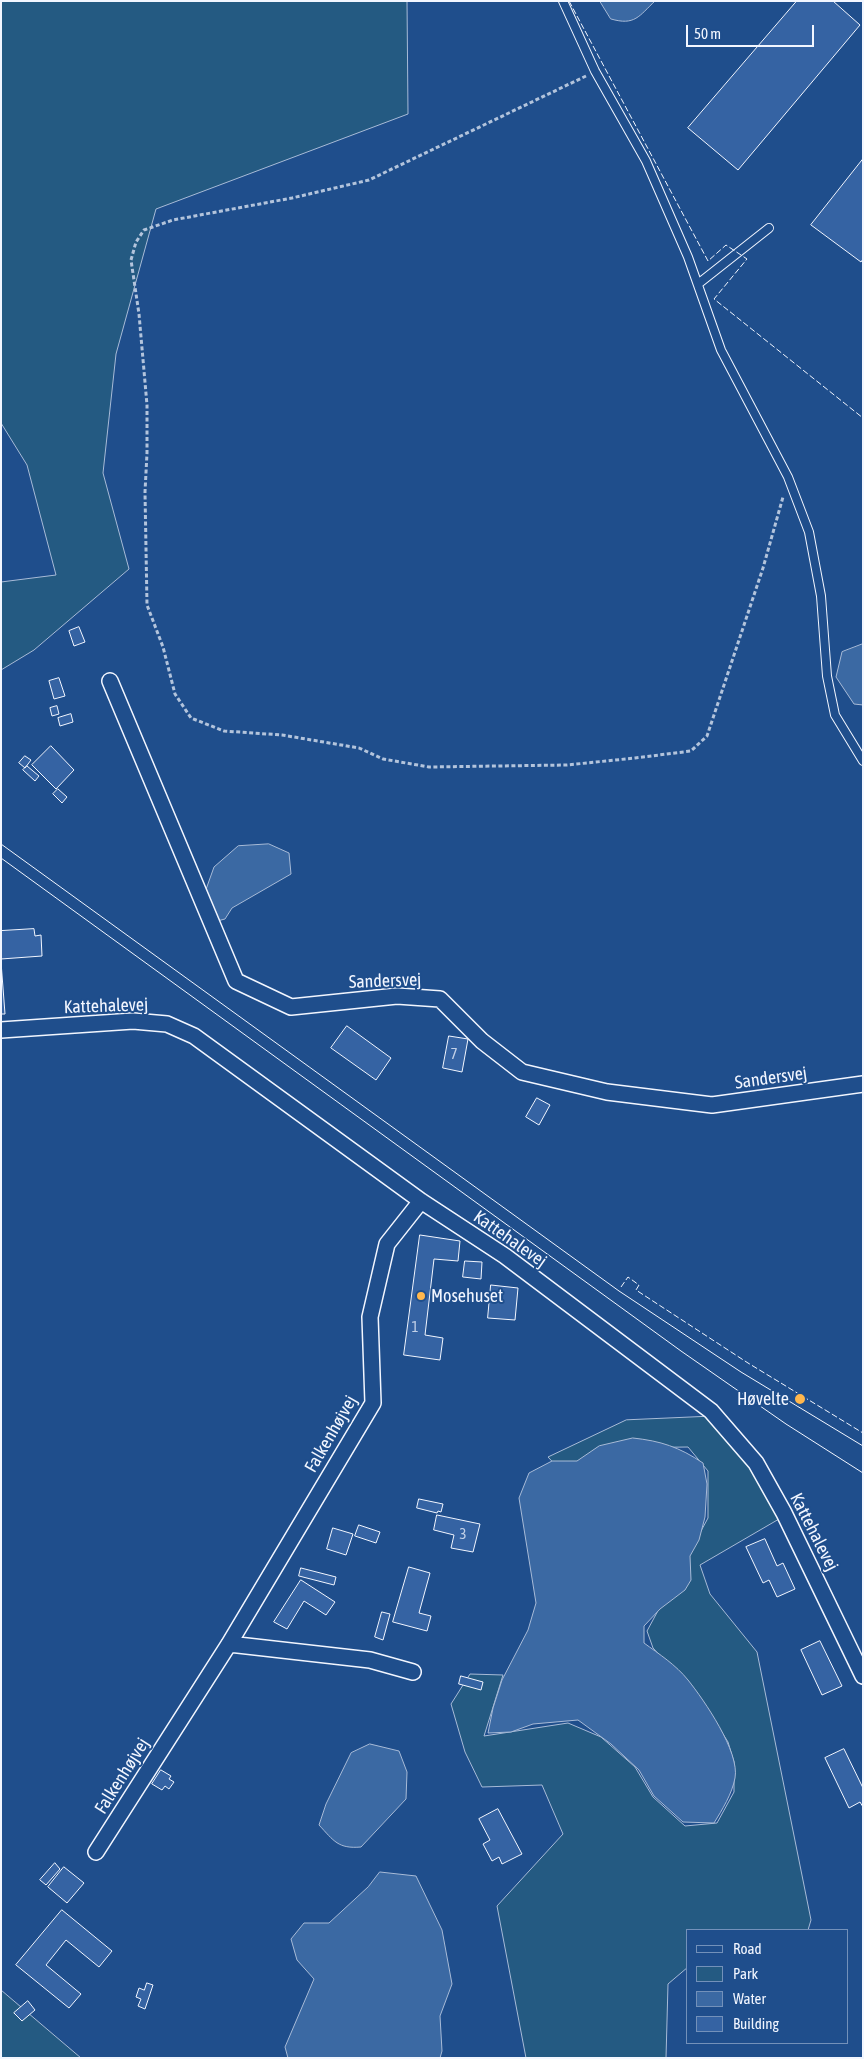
<!DOCTYPE html>
<html>
<head>
<meta charset="utf-8">
<style>
  body { margin:0 }
  #map { position:relative; width:864px; height:2059px; overflow:hidden; background:#1f4e8c; font-family:"Asap Condensed",sans-serif }
  canvas { display:block }
  .frame { position:absolute; inset:0; border:2px solid #f2f6ff; pointer-events:none }
  .legend { position:absolute; left:686px; top:1929px; width:162px; height:115px; box-sizing:border-box; background:#1f4e8c; border:1px solid #7391ba; margin:0; padding:6px 9px; list-style:none; font-size:15px; color:#f2f6ff }
  .legend li { display:flex; align-items:center; gap:10px; height:25px }
  .legend b { width:25px; border:1px solid #7391ba }
  .scale { position:absolute; left:686px; top:25px; width:128px; height:22px; box-sizing:border-box; border:2px solid #f2f6ff; border-top:0; padding-left:6px; font-size:15px; line-height:18px; white-space:nowrap; color:#f2f6ff; -webkit-text-stroke:4px #1f4e8c; paint-order:stroke }
</style>
</head>
<body>
<div id="map">
<canvas width="864" height="2059"></canvas>
<div class="frame"></div>
<ul class="legend">
<li><b style="height:6px;background:#1f4e8c"></b>Road</li>
<li><b style="height:14px;background:#245a82"></b>Park</li>
<li><b style="height:14px;background:#3b69a3"></b>Water</li>
<li><b style="height:14px;background:#3563a3"></b>Building</li>
</ul>
<div class="scale">50 m</div>
</div>
<script>
const c = document.querySelector('canvas').getContext('2d');
c.lineJoin = 'round';
function fillPath(path, color) { c.fillStyle = color; c.fill(path, 'evenodd'); }
function strokePath(path, color, width, dash) { c.strokeStyle = color; c.lineWidth = width; c.lineCap = dash ? 'butt' : 'round'; c.setLineDash(dash || []); c.stroke(path); }
function label(font, color, halo, rows, align = 'center') {
  c.font = font + ' "Asap Condensed",sans-serif'; c.lineWidth = 4; c.setLineDash([]); c.textBaseline = 'middle'; c.strokeStyle = halo; c.fillStyle = color; for (const [text, x, y, turn = 0] of rows) {
    c.save(); c.translate(x, y); c.rotate((+turn || 0) * Math.PI / 180); c.textAlign = isNaN(turn) ? turn : align; if (halo) c.strokeText(text, 0, 0); c.fillText(text, 0, 0); c.restore();
  }
}
const green = new Path2D(`
  M1 1H407L408 114 156 209 116 354 103 473 129 569 34 650 1 670V582L56 575 27 465 1 423Z
  M721 1416 779 1519 700 1565 710 1594 757 1652 811 1920 808 1930H688V1967L668 1984 666 2058H526L497 1906 563 1834 542 1785 482 1787 465 1752 451 1704 470 1674 503 1675 484 1736 568 1723 601 1737 635 1767 653 1797 685 1826 717 1823 734 1792V1762L728 1742 701 1699 653 1648 647 1631 708 1518V1471L688 1447 601 1448 563 1473 548 1457 626 1420Z
  M1 1990 81 2058H1Z`);
fillPath(green, '#245a82');
strokePath(green, '#a8bbd7', 1);
const water = new Path2D(`
  M600 1H655C639 16 635 26 611 19Z
  M863 644V705L854 704 836 677 842 652Z
  M269 844 289 853 291 874 232 908 225 919 217 921 204 895 214 867 238 846Z
  M633 1438C661 1441 679 1447 703 1463L707 1484 705 1517 699 1540 690 1556 691 1580 685 1590 660 1609 644 1626V1643C659 1654 676 1665 688 1680 704 1700 740 1752 735 1778 732 1794 722 1810 714 1823L683 1822 654 1796 639 1770 611 1744 578 1720 533 1724 511 1732 488 1733 493 1708 502 1680 528 1630 536 1603 519 1498 529 1473 552 1461H577L599 1446Z
  M370 1744 399 1751 407 1772 406 1799 361 1847C338 1849 334 1841 319 1825L326 1804 351 1753Z
  M380 1872 416 1876 442 1930 452 1984 440 2016 442 2051 440 2058H288L285 2047 314 1979 297 1960 291 1939 304 1923H329L368 1887Z`);
fillPath(water, '#3b69a3');
strokePath(water, '#a8bbd7', 1);
const building = new Path2D(`
  M797 1H833L860 25 738 170 688 128Z
  M863 159V259L861 262 811 225Z
  M79 627 85 642 74 646 69 631Z
  M59 678 65 696 54 699 49 681Z
  M57 706 59 714 52 716 50 708Z
  M71 714 73 722 60 726 58 718Z
  M51 746 74 770 56 789 32 765Z
  M25 756 31 760 25 768 19 763Z
  M27 766 39 776 35 781 23 770Z
  M58 789 67 797 62 803 53 794Z
  M34 929 35 936 41 935 42 956 1 959V931Z
  M1 962 5 1014H1Z
  M347 1026 391 1058 376 1080 331 1048Z
  M449 1036 468 1039 462 1072 443 1068Z
  M537 1098 550 1105 539 1125 526 1117Z
  M420 1235 460 1241 458 1261 434 1259 425 1335 443 1338 440 1360 404 1355Z
  M465 1261 482 1262 481 1279 463 1277Z
  M491 1285 518 1288 515 1320 488 1318Z
  M419 1499 443 1504 441 1512 438 1511 437 1513 417 1508Z
  M437 1515 480 1524 473 1552 451 1548 454 1535 434 1530Z
  M359 1525 380 1532 376 1543 355 1536Z
  M333 1528 353 1534 346 1555 327 1549Z
  M765 1539 777 1566 783 1563 795 1589 777 1597 769 1580 763 1583 746 1547Z
  M409 1567 430 1573 419 1613 431 1616 427 1631 393 1622Z
  M301 1568 336 1577 334 1585 299 1576Z
  M301 1580 335 1602 326 1615 304 1601 287 1629 274 1622Z
  M382 1612 390 1614 383 1640 375 1637Z
  M820 1641 842 1686 822 1695 801 1650Z
  M461 1676 483 1682 481 1690 459 1684Z
  M844 1749 863 1788V1807L860 1802 849 1808 825 1758Z
  M161 1770 171 1776 169 1779 174 1782 169 1789 165 1786 162 1790 152 1784Z
  M498 1809 522 1854 502 1864 499 1857 492 1861 483 1844 490 1840 479 1819Z
  M55 1863 60 1869 46 1885 40 1880Z
  M64 1867 84 1883 67 1903 48 1887Z
  M62 1910 112 1951 99 1967 66 1940 46 1965 81 1994 69 2008 16 1965Z
  M147 1983 153 1985 145 2009 138 2006 141 1999 136 1997 139 1988 144 1990Z
  M28 2001 35 2010 22 2021 14 2013Z`);
fillPath(building, '#3563a3');
strokePath(building, '#f2f6ff', 1);
const service = new Path2D(`
  M563 1 595 71 646 161 688 257 721 350 788 477 809 532 821 596 827 676 835 715 863 761
  M698 284 769 228`);
const minor = new Path2D(`
  M110 681 236 981 291 1007 397 996 440 999 482 1041 522 1072 607 1092 712 1105 863 1084
  M1 1030 133 1021 167 1024 194 1036 421 1201 505 1256 711 1411 756 1463 784 1513 863 1676
  M229 1644 370 1660 413 1672
  M96 1852 229 1644 373 1403 370 1317 387 1244 421 1201`);
strokePath(service, '#f2f6ff', 10);
strokePath(minor, '#f2f6ff', 18);
strokePath(new Path2D(`
  M586 76 369 180 292 198 173 220 144 230 136 242 131 260 139 314 147 405V453L145 492 147 605 163 647 175 694 191 718 224 731 282 735 359 748 383 759 429 767 567 765 635 758 691 751 707 736 763 568 783 497`), '#b3c4dc', 3, [4, 2.5]);
strokePath(service, '#1f4e8c', 8);
strokePath(minor, '#1f4e8c', 15);
strokePath(new Path2D(`
  M1 844 619 1291 741 1372 863 1446
  M1 858 681 1351 786 1424 863 1473`), '#f2f6ff', 1);
strokePath(new Path2D(`
  M569 1 708 261 726 245 747 259 714 299 863 418
  M621 1287 628 1277 639 1285 636 1290 748 1363 863 1433`), '#f2f6ff', 1, [6, 2.5]);
for (const [x, y, r, color] of [
  [421,1296,5,"#ffb74d"],
  [800,1399,6,"#ffb74d"]
]) { const dot = new Path2D(); dot.arc(x, y, r, 0, 2 * Math.PI); c.fillStyle = color; c.fill(dot); strokePath(dot, '#1f4e8c', 2); }
label('15px', '#c3d1e8', null, [
  ["7",454,1054],
  ["1",415,1327],
  ["3",463,1534]
]);
label('18px', '#f2f6ff', '#1f4e8c', [
  ["Sandersvej",385,981,-2],
  ["Kattehalevej",106,1006,-2],
  ["Sandersvej",771,1078,-8],
  ["Kattehalevej",510,1239,35],
  ["Falkenhøjvej",331,1434,-60],
  ["Kattehalevej",814,1532,63],
  ["Falkenhøjvej",122,1776,-58]
]);
label('18px', '#f2f6ff', '#1f4e8c', [
  ["Mosehuset",431,1296],
  ["Høvelte",789,1399,"right"]
], 'left');
</script>
</body>
</html>
